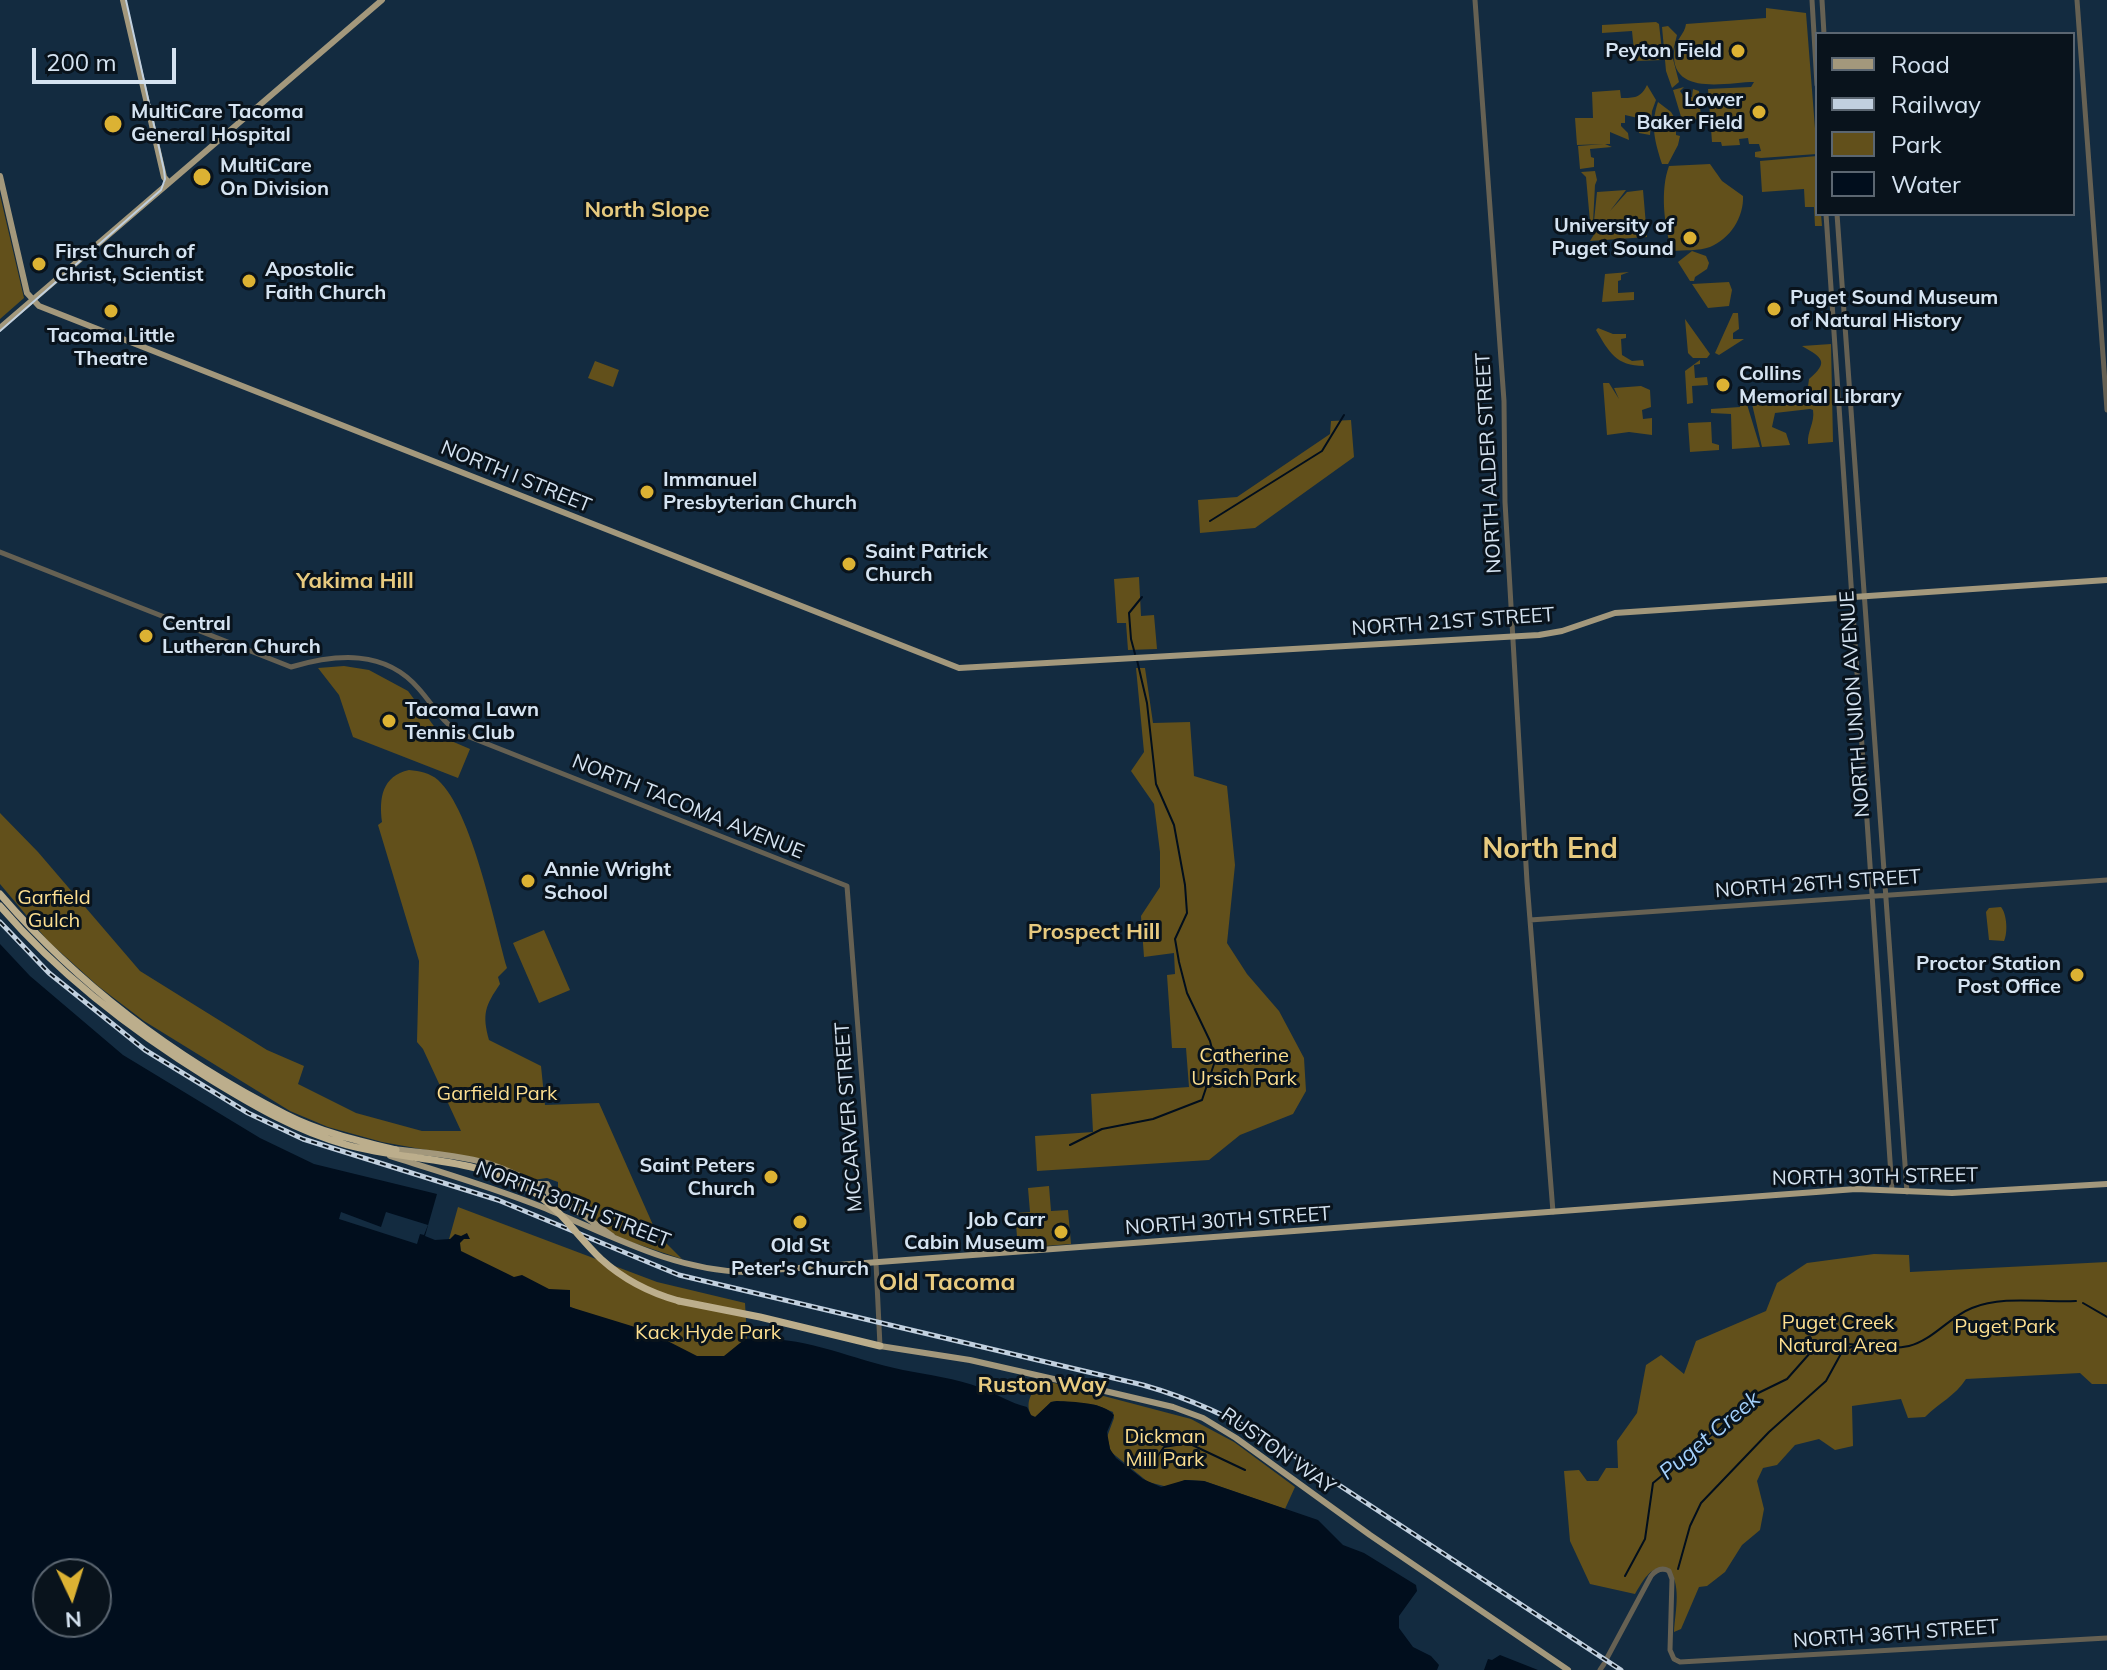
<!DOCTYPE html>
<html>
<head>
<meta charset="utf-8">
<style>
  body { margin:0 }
  #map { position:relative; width:2107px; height:1670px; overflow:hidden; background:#132b40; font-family:Mulish,sans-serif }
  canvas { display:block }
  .legend { position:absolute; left:1815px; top:32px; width:260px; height:184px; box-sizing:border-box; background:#09131c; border:2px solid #5b6671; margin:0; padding:10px 14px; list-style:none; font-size:24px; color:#d5e3f1 }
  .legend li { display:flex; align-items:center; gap:16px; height:40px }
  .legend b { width:40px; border:2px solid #5b6671 }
  .north { position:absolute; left:32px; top:1558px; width:80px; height:80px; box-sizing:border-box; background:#09131c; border:2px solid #5b6671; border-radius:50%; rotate:176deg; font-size:22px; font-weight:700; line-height:32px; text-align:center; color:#d5e3f1 }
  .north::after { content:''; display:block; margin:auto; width:28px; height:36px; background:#dcb233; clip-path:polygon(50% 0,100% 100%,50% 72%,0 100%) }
  .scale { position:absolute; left:32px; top:48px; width:144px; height:36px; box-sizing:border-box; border:4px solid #d5e3f1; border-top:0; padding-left:10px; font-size:24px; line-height:28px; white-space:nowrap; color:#d5e3f1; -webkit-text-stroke:6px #09131c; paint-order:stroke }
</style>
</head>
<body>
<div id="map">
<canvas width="2107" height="1670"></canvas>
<ul class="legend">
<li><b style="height:10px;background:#a3987c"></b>Road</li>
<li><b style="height:10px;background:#c1d0df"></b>Railway</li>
<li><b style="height:22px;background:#62501b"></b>Park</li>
<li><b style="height:22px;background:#010e1d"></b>Water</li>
</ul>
<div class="north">N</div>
<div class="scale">200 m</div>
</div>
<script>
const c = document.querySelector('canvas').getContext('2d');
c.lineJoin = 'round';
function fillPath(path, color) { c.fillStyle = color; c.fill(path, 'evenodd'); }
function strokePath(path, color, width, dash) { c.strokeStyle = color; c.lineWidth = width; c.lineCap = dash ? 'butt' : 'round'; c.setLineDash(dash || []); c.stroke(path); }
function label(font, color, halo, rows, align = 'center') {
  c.font = font + ' Mulish,sans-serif'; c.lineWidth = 6; c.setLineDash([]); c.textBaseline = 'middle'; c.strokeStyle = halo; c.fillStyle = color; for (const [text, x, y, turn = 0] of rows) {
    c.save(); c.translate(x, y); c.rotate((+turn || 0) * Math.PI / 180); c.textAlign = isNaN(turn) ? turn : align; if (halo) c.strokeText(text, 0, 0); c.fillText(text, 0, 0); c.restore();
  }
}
fillPath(new Path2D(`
  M1766 8 1806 13 1817 154 1761 158 1755 157V152L1761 151 1759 144H1749L1748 138 1739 139 1740 145 1722 146 1721 142H1712L1708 89 1751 87 1754 82C1728 82 1671 97 1674 52 1675 40 1685 34 1686 24L1766 18Z
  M1656 22 1659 24 1663 60 1635 61 1632 31 1602 33V25Z
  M1668 26 1677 35 1672 55 1679 82 1672 88 1666 71 1662 27Z
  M1647 85 1656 100 1652 111 1650 135 1639 133 1638 118 1625 115V123H1621V126L1628 133 1629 140 1610 132V144H1605L1612 147 1590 149 1591 157 1594 158V167L1580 169 1578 146 1604 144 1577 145 1575 118H1593L1592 92 1620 90 1621 98C1634 98 1641 98 1647 85Z
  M1684 87 1680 91 1684 97H1692L1693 89 1699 91 1701 119 1682 120 1673 90Z
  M1658 102 1671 112 1679 125 1676 128V135L1680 136 1678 145 1668 164H1662C1655 142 1650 125 1658 102Z
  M1817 156V214H1821L1822 226H1815L1814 207H1805L1804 189 1762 192 1760 161Z
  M1710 164 1722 181 1743 196C1744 217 1730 239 1710 247 1699 251 1684 250 1672 251 1664 226 1660 190 1669 166Z
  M1595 171 1597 180 1595 185 1593 223 1596 228 1591 233 1586 177 1581 172Z
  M1626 190 1610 211 1627 192 1643 190 1647 237 1590 241 1598 228 1594 221 1597 192Z
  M0 195 24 298 0 319Z
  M1692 251 1706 256 1709 263 1707 269 1695 277 1694 281H1690L1678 262Z
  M1629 272 1621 275V280L1618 281V293L1634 292V300L1602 302 1605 274Z
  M1729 282 1732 290 1729 306 1708 308 1692 284Z
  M1733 313H1738L1739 329 1733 333V339H1744L1719 355 1715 353Z
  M1685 319 1710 354 1707 358H1693L1688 353Z
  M1598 328 1613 334H1626V338L1621 339 1622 355 1632 361 1643 360 1644 366C1616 366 1609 352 1596 330Z
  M1831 344 1833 442 1808 444C1807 431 1815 423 1813 410L1810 409 1775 413 1772 427 1786 433 1790 445 1762 447 1752 404 1745 388C1760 410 1766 395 1787 394 1794 393 1800 396 1807 394L1809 379C1829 362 1823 358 1802 346Z
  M1700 360V364L1694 365 1695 378 1707 377 1708 385 1692 386 1693 403 1687 404 1685 371Z
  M595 361 619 370 613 387 588 378Z
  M1603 383H1609L1619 399 1614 388 1641 386 1650 390 1651 407 1642 410 1643 419 1652 418V435L1629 432 1607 435Z
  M1739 388H1742L1760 447 1732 449 1731 414 1711 413V409L1740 407Z
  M1351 420 1354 457 1255 528 1200 533 1198 500 1237 497 1330 434 1331 421Z
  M1711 422 1712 443 1719 445V450L1690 452 1688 423Z
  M1139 577 1141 616 1154 615 1157 649 1128 650 1126 623H1117L1114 579Z
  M344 666 369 670 408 691 442 737 470 749 458 778 353 737 339 695 318 668Z
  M1136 668H1145L1153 723 1190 722 1194 776 1227 786 1235 865 1227 943 1247 974 1279 1011 1304 1058 1306 1091 1293 1114 1240 1135 1209 1160 1037 1171 1035 1136 1093 1132 1091 1094 1189 1087 1186 1048H1172L1167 975 1175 974 1174 953 1144 957 1141 916 1160 887V852L1154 804 1131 771 1144 752Z
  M409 770C420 771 430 773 438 780 472 811 494 922 507 968L498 977 500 984C485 1006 482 1014 489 1040L541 1066 545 1105 599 1103 657 1234 682 1259 619 1238 558 1195V1182L547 1178 533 1180 476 1159 382 1142 328 1127 290 1111 144 1021 98 986 48 941 0 884V813L38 852 140 971 267 1050 304 1066 298 1084 356 1113 422 1131H461L423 1049 417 1042 419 961 378 825 382 822C379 798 382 776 409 770Z
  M1989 908 2001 907C2007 914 2008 933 2004 941L1989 940 1986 912Z
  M544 930 570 990 539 1003 513 943Z
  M1049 1186 1051 1211 1068 1210 1071 1244 1018 1248 1015 1213 1030 1212 1028 1188Z
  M458 1207 657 1282 745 1303 750 1389 446 1250Z
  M1874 1254 1909 1255 1910 1272 2107 1262V1384H2092L2080 1373 1966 1379C1955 1396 1939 1403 1925 1417L1908 1418 1901 1399 1852 1406 1853 1446 1835 1450 1819 1439 1795 1445 1777 1465 1763 1468 1757 1481 1764 1509 1760 1530 1742 1545 1725 1572 1707 1586 1699 1587 1681 1629 1674 1632C1675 1612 1683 1581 1666 1567 1649 1567 1643 1581 1635 1594L1590 1584 1570 1541 1564 1471 1579 1470 1587 1481H1598L1606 1468H1618L1617 1441 1637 1413 1646 1365 1661 1355 1684 1374 1696 1341 1766 1311 1777 1283 1807 1263Z
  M1039 1379 1191 1419 1234 1442 1295 1487 1285 1509 1204 1481 1185 1480 1168 1487 1148 1482 1111 1452 1107 1437 1114 1418 1113 1412 1096 1405 1057 1401 1051 1402 1036 1417 1031 1416C1024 1399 1034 1393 1039 1379Z`), '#62501b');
fillPath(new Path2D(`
  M0 944 30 976 123 1055 260 1138 314 1164 437 1194 425 1236 435 1240 450 1239 455 1234 461 1236 467 1233 470 1239H464L460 1243 461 1251 514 1277 522 1275 549 1289 570 1290V1307L648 1331 697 1356H724L745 1339C805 1335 846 1358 903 1370 928 1375 956 1378 981 1388 997 1394 1010 1403 1027 1407L1031 1415 1035 1417 1051 1402 1057 1401C1074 1402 1103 1402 1114 1415L1107 1432 1110 1449 1116 1458 1143 1479 1161 1487 1185 1480 1204 1481 1318 1520 1343 1545 1364 1553 1416 1585 1417 1591 1399 1616V1628L1413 1647 1431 1656 1439 1665 1437 1670H0ZM48 1574H96V1622H48Z
  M1500 1655 1538 1670H1484L1488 1659 1492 1660Z`), '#010e1d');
fillPath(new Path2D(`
  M341 1212 381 1227 386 1212 428 1225 424 1235 420 1234 417 1244 339 1219Z`), '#132b40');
strokePath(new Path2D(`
  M1210 521 1322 451 1344 415
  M1135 654 1131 639 1129 613 1142 597
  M1070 1145 1102 1129 1153 1119 1202 1100 1215 1061 1210 1041 1187 993 1179 962 1175 939 1187 913 1185 885 1174 825 1156 784 1147 703 1137 660
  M2083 1303 2107 1317
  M1148 1459 1157 1457 1164 1447 1188 1443 1245 1470
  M1126 1466 1134 1460H1143
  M1678 1569 1690 1526 1701 1503 1769 1432 1826 1381 1843 1350 1860 1344
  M1625 1576 1645 1539 1653 1483 1720 1428 1748 1398 1787 1379 1818 1344C1848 1340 1884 1352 1909 1346 1933 1340 1949 1317 1972 1308 2004 1295 2042 1303 2076 1301`), '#010e1d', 2);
strokePath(new Path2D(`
  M1475 0 1504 401 1505 502 1527 882 1553 1212
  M1812 0 1817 85
  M1822 0 1824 34
  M2077 0 2107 410
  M1826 214 1892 1190
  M1837 214 1907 1192
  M0 552 291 667C336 654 385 649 419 689 434 706 442 723 462 734L847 886 876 1263 880 1346
  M1530 920 2107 880
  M1607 1658 1651 1576C1656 1570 1662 1567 1669 1571L1672 1579 1670 1650 1674 1659 1680 1662 2107 1638
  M1600 1670 1604 1664`), '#666153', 5);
strokePath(new Path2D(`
  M123 0 164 177 169 183
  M0 176 27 293 39 306 959 668 1539 635 1562 631 1615 613 2107 580
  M0 328 382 0
  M393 1149C425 1153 459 1155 490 1164 534 1178 575 1209 612 1236
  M390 1156C441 1172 492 1187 542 1207 609 1234 671 1270 745 1272L1816 1192 1856 1189 1952 1193 2107 1184
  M534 1184H547L550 1189 549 1195
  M880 1346 970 1360 1058 1380 1173 1407 1203 1418 1236 1438 1370 1535 1568 1670`), '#a3987c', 6);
strokePath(new Path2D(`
  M0 894C79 986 177 1059 285 1114 320 1132 359 1141 396 1150
  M0 906C60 976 132 1031 210 1079 254 1106 297 1131 347 1145 409 1162 477 1156 534 1192
  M679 1301 760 1317 880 1346`), '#bcae8c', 7);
strokePath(new Path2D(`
  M0 331 161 190 165 179 164 170 126 0`), '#c1d0df', 2);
const rail = new Path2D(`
  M0 922 49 973 145 1050 248 1113 303 1139 498 1200 679 1275 1143 1385C1192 1399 1235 1419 1278 1445L1621 1670`);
strokePath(rail, '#c1d0df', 5);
strokePath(rail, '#09131c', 2, [6]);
strokePath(new Path2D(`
  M534 1192C561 1210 578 1237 601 1259 623 1279 650 1293 679 1301`), '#bcae8c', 7);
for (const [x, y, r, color] of [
  [1738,51,8,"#dcb233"],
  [1759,112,8,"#dcb233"],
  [113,124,10,"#dcb233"],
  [202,177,10,"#dcb233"],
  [1690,238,8,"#dcb233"],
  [39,264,8,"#dcb233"],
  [249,281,8,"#dcb233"],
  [1774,309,8,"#dcb233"],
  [111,311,8,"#dcb233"],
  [1723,385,8,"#dcb233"],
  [647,492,8,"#dcb233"],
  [849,564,8,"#dcb233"],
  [146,636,8,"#dcb233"],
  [389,721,8,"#dcb233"],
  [528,881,8,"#dcb233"],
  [2077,975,8,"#dcb233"],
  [771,1177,8,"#dcb233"],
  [800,1222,8,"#dcb233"],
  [1061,1232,8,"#dcb233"]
]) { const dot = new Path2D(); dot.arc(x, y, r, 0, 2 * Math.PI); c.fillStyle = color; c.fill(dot); strokePath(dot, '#09131c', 3); }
label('bold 20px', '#d5e3f1', '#09131c', [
  ["Peyton Field",1722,51,"right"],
  ["Lower",1743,100,"right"],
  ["Baker Field",1743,123,"right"],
  ["MultiCare Tacoma",131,112],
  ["General Hospital",131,135],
  ["MultiCare",220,166],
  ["On Division",220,189],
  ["University of",1674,226,"right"],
  ["Puget Sound",1674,249,"right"],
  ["First Church of",55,252],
  ["Christ, Scientist",55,275],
  ["Apostolic",265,270],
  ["Faith Church",265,293],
  ["Puget Sound Museum",1790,298],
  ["of Natural History",1790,321],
  ["Tacoma Little",111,336,"center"],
  ["Theatre",111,359,"center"],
  ["Collins",1739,374],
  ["Memorial Library",1739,397],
  ["Immanuel",663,480],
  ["Presbyterian Church",663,503],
  ["Saint Patrick",865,552],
  ["Church",865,575],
  ["Central",162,624],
  ["Lutheran Church",162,647],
  ["Tacoma Lawn",405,710],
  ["Tennis Club",405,733],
  ["Annie Wright",544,870],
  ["School",544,893],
  ["Proctor Station",2061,964,"right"],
  ["Post Office",2061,987,"right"],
  ["Saint Peters",755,1166,"right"],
  ["Church",755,1189,"right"],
  ["Job Carr",1045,1220,"right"],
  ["Cabin Museum",1045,1243,"right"],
  ["Old St",800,1246,"center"],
  ["Peter's Church",800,1269,"center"]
], 'left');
label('20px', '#d5e3f1', '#09131c', [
  ["NORTH ALDER STREET",1489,463,-93],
  ["NORTH I STREET",516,477,22],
  ["NORTH 21ST STREET",1453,622,-4],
  ["NORTH UNION AVENUE",1855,704,-94],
  ["NORTH TACOMA AVENUE",688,807,22],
  ["NORTH 26TH STREET",1818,884,-4],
  ["MCCARVER STREET",849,1117,-94],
  ["NORTH 30TH STREET",1875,1177,-1],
  ["NORTH 30TH STREET",573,1205,21],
  ["NORTH 30TH STREET",1228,1221,-4],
  ["RUSTON WAY",1278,1451,35],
  ["NORTH 36TH STREET",1896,1634,-4]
]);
label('20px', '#fddf90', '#09131c', [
  ["Garfield",54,898],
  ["Gulch",54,921],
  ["Catherine",1244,1056],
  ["Ursich Park",1244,1079],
  ["Garfield Park",497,1094],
  ["Puget Creek",1838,1323],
  ["Natural Area",1838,1346],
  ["Puget Park",2005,1327],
  ["Kack Hyde Park",708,1333],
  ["Dickman",1165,1437],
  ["Mill Park",1165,1460]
]);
label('bold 22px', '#e7ca7f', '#09131c', [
  ["North Slope",647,210],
  ["Yakima Hill",355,581],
  ["Prospect Hill",1094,932],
  ["Ruston Way",1042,1385]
]);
label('italic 22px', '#a3d0fb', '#09131c', [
  ["Puget Creek",1710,1436,-40]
]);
label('bold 24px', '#e7ca7f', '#09131c', [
  ["Old Tacoma",947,1283]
]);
label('bold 28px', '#e7ca7f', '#09131c', [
  ["North End",1550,850]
]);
</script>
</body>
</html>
